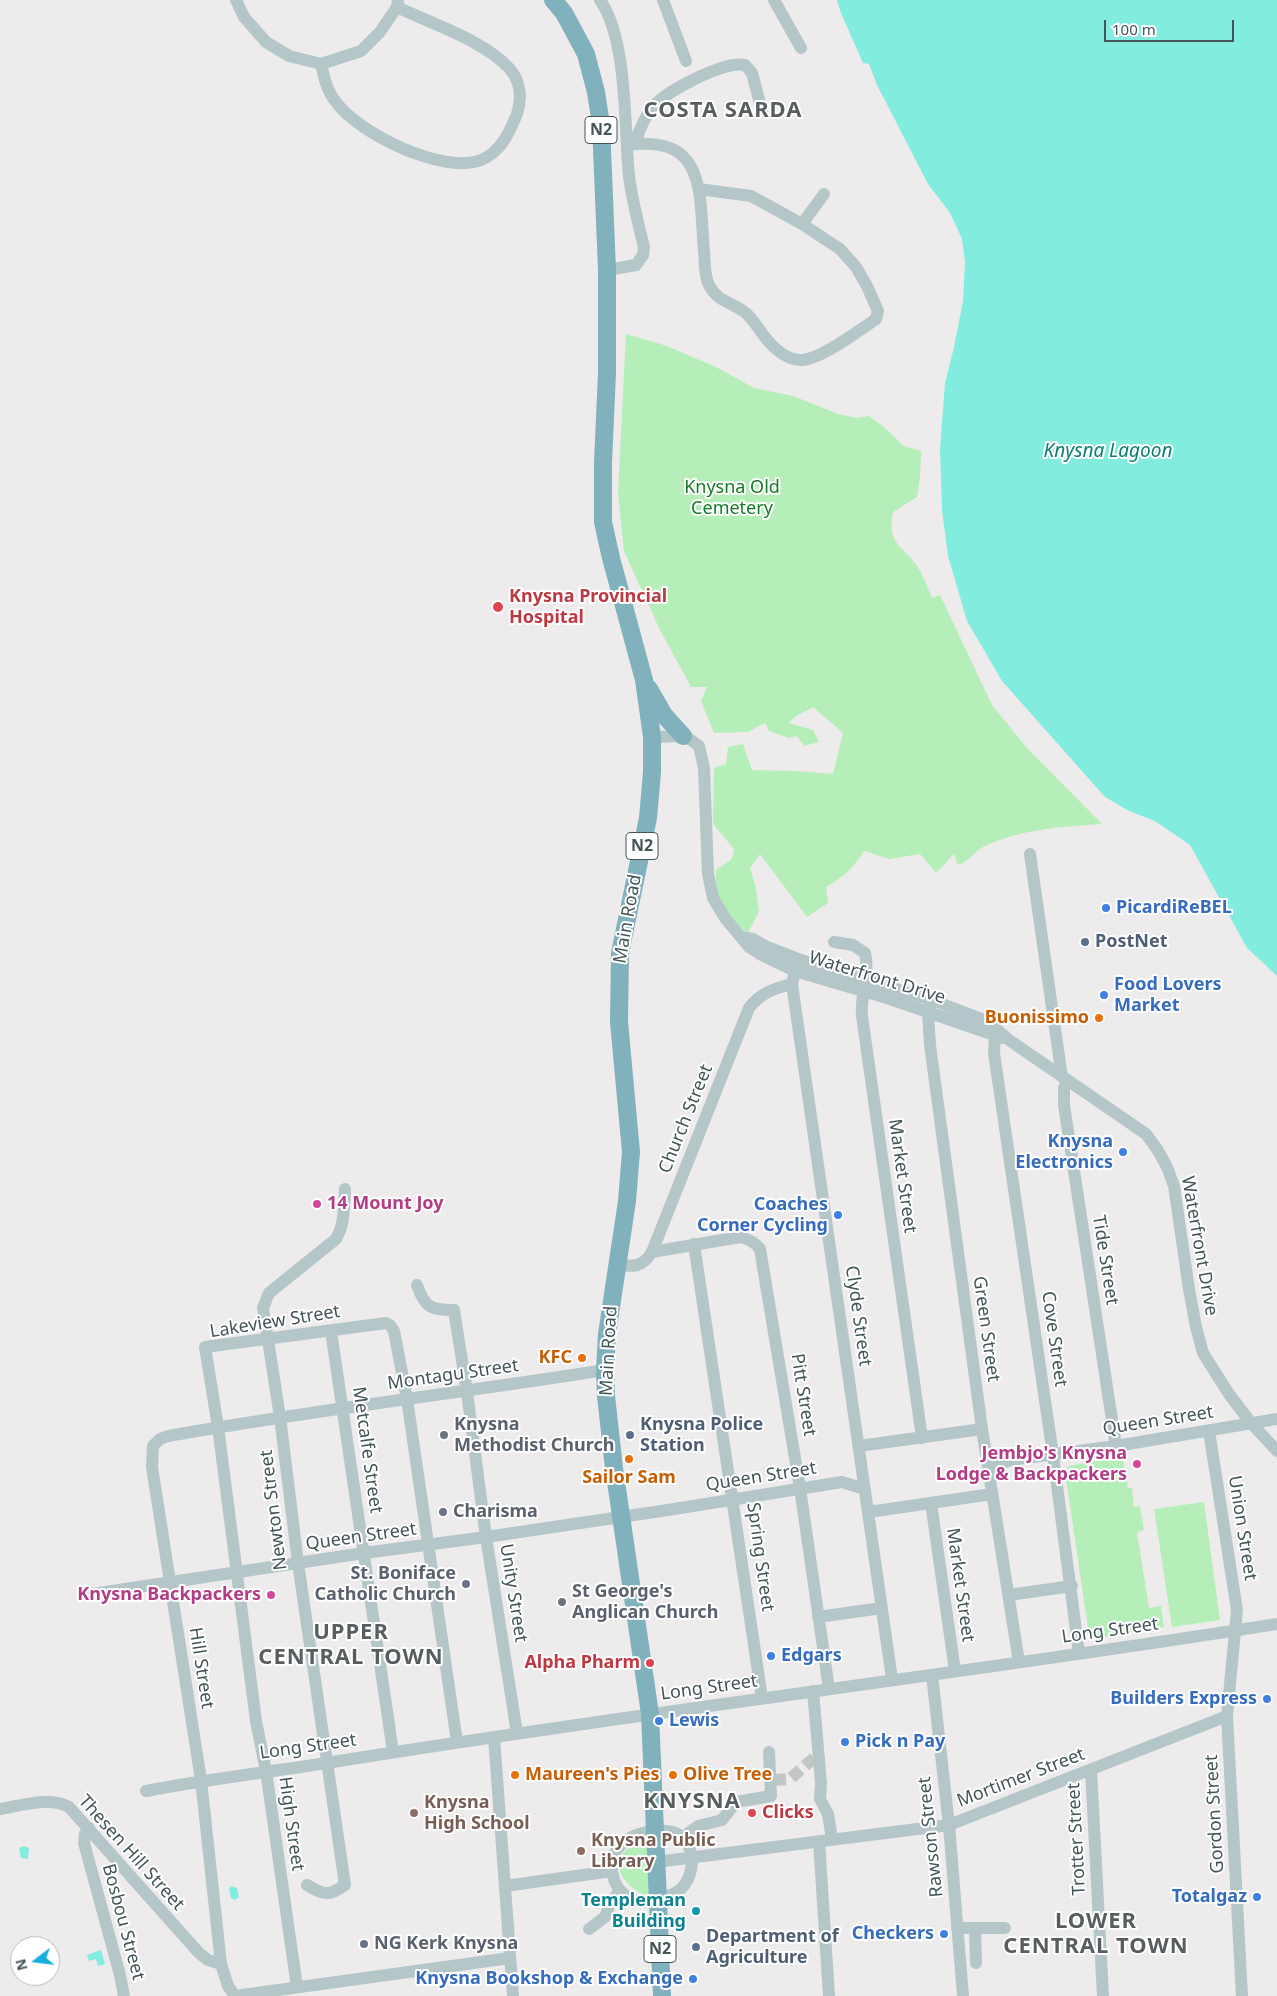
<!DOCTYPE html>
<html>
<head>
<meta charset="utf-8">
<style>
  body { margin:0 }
  #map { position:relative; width:1277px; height:1996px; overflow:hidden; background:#eeebec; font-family:"Noto Sans",sans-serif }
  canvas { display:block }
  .north { position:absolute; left:10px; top:1936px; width:50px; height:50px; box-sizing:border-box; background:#fff; border:1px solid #b4bbbc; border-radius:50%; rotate:255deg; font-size:14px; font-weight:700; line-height:20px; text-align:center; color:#435558 }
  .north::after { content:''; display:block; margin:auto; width:18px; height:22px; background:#15afde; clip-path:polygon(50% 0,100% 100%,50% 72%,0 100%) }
  .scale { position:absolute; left:1104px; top:20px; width:130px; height:22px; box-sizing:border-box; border:2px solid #435558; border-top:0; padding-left:6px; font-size:15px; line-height:18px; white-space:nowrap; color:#435558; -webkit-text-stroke:4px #fff; paint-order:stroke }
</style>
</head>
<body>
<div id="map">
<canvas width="1277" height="1996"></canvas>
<div class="north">N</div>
<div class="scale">100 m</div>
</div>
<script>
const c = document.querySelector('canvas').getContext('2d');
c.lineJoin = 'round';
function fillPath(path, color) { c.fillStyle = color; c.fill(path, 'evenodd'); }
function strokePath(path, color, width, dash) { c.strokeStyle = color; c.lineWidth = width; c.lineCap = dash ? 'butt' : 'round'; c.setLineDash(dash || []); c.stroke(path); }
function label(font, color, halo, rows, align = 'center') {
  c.font = font + ' "Noto Sans",sans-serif'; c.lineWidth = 4; c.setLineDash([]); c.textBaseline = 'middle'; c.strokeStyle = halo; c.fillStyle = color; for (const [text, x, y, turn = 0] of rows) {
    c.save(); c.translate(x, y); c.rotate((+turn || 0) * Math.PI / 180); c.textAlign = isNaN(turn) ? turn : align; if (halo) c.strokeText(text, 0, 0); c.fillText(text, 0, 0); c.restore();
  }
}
fillPath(new Path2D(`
  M626 334 667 346 716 367 754 388 793 396 838 414 857 418 869 416 884 427 904 446 921 451 920 477 917 497 893 512C886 546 905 546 919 569 924 578 928 588 932 598L940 595 992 705 1027 748 1102 824C1061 827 1020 829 983 847 974 852 968 862 958 865L954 854 936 873 920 854 889 859 864 851C854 867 843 878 826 887L828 903 807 917 760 854 750 868 756 888 759 911 748 933 735 924 716 897V870L732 859 734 849 713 824 714 768 726 764 728 747 743 744 752 770 797 771 833 774 843 733 813 707C804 713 796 714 789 723L813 730 819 742 804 746 797 736 789 738 769 731 765 723 748 732 714 733 701 701 707 687H691L660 630 624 551 618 492Z
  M1122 1456 1128 1488H1132L1134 1507 1140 1506 1144 1530 1137 1532 1149 1608 1161 1606 1164 1627 1095 1638 1089 1635 1065 1472 1069 1466Z
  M1204 1502 1220 1620 1172 1627 1154 1509Z
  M646 1839 650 1898C616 1883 604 1854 646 1839Z`), '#b6eeb9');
fillPath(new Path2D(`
  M837 0H1277V976L1247 948 1190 845 1155 821 1129 811 1105 797 1002 681 967 621 948 556 942 510 940 449 945 383 954 347 963 301 965 262 962 239 950 213 928 184 877 85 869 64 863 63 841 13Z
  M24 1846 29 1848 28 1859 21 1858 19 1848Z
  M231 1886 237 1888 239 1897 235 1900 231 1898 229 1890Z
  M101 1950 105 1964 98 1966 96 1959 89 1961 87 1955Z`), '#82eddf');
strokePath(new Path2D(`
  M774 1780 790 1779 815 1757`), '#c3c6c7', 12, [12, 6]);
strokePath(new Path2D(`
  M236 0 244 17 266 42 289 56 321 64 361 51 380 32 397 7 398 0
  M600 0C628 40 624 127 629 176 632 200 638 223 644 247L643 255 636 265 607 270
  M663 0 686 61
  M774 0 801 48
  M321 64C324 77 327 91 336 102 358 133 443 175 481 160 501 152 509 133 517 114 522 99 521 81 509 68 483 40 432 24 397 7
  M635 144C639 130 644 117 654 106 668 90 724 61 745 65L752 73 762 111
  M627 145C707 134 699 193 704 251 705 262 704 275 709 285 717 302 735 303 747 314 758 325 764 339 776 349 783 355 793 361 803 360 822 358 859 331 876 319L878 311 867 286 856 267 840 249 802 224 751 196 699 189
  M802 224 824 194
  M652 737 683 736 688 738 699 746 704 768 708 874 713 898 725 918 749 947 760 954 795 971 887 998 1003 1038
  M1030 854 1062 1077
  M742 937 753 939 765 946 801 960 932 1000 987 1021 1009 1040 1146 1134 1157 1149 1167 1167 1174 1186 1189 1289 1196 1327 1203 1353 1229 1394 1251 1423 1277 1451
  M834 942 853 945 865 953C870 973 860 995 862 1016L922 1438
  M801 960 795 971 792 984 892 1679
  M932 1000 928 1012 930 1045 982 1429 1019 1662
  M998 1030 995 1036 994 1053 1053 1455 1079 1653
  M1067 1081 1064 1088V1105L1116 1446
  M694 1244 762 1698
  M652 1252 740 1237C749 1239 755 1242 760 1249L800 1488 829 1689
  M617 1265C634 1267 643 1267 652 1252L749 1008C760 993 775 988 792 984
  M417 1285C425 1308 431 1310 454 1310L467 1392 486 1537 517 1733
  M331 1331 393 1752
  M1209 1431 1237 1610 1227 1716 1242 1996
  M859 1446 982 1429
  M988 1470 1010 1460 1116 1446 1277 1419
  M931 1503 955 1671
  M869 1512 992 1494
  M92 1594 364 1553 486 1537 668 1510 842 1482 865 1489
  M1009 1595 1072 1586
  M818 1617 882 1608
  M932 1675 949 1825 963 1996
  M813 1691 821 1783 820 1799 828 1814 832 1839
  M494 1737 513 1996
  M1091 1770 1103 1996
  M146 1791C208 1779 271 1772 333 1762 647 1711 963 1674 1277 1624
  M0 1809C20 1806 50 1796 69 1807L199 1953 208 1960 221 1964
  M89 1828 85 1834 84 1843 120 1975 124 1996
  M682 1838 698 1826 722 1820 736 1802 771 1796 769 1752
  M819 1841 829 1996
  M656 1862 949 1825 1227 1716
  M307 1885C324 1895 328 1897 345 1885L298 1563 280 1417 263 1308 269 1293 336 1239C345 1224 344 1205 345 1189
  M505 1886 612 1871
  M658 1903C648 1902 637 1903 628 1897 621 1893 615 1885 613 1876 605 1843 640 1828 667 1831 699 1833 699 1883 673 1894 669 1896 663 1896 658 1896
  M957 1928H1005
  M589 1929 605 1917 610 1904 620 1890
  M975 1929 976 1963
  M510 1958 235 1996 228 1986 221 1964 201 1780 152 1467 153 1446 160 1439 168 1436C313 1410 459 1393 605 1370
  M297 1987 266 1771 256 1721 218 1427 205 1347 386 1323 390 1325 394 1331 407 1399 457 1742`), '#b5c6c8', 12);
strokePath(new Path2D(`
  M553 0 564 13 586 54 596 92 601 125 607 270V372L603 463V522L611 558 644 680 652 737V772L648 818 620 953 619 1022 631 1152 627 1201 607 1334 605 1370 606 1396 614 1468 650 1714 662 1996
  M649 689 664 715 683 736`), '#81b1bc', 18);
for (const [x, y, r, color] of [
  [498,607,6,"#e0444e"],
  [1106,908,5,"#3f7fe0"],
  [1085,942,5,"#5c6f8a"],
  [1104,995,5,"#3f7fe0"],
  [1099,1018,5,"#e8710a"],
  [1123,1152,5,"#3f7fe0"],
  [317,1204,5,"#d1479c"],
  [838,1215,5,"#3f7fe0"],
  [582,1358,5,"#e8710a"],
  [444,1435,5,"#6b7280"],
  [630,1435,5,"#5c6f8a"],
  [629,1459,5,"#e8710a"],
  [1137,1464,5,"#d1479c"],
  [443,1512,5,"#6b7280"],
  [466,1584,5,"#6b7280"],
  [271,1595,5,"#d1479c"],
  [562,1602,5,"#6b7280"],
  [771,1656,5,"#3f7fe0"],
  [650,1663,5,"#e0444e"],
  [1267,1699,5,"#3f7fe0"],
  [659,1721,5,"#3f7fe0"],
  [845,1742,5,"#3f7fe0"],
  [515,1775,5,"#e8710a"],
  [673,1775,5,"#e8710a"],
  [414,1813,5,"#8d6e63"],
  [752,1813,5,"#e0444e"],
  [581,1851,5,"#8d6e63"],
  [1257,1897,5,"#3f7fe0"],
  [696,1911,5,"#0f9aa8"],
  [944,1934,5,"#3f7fe0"],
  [364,1944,5,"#6b7280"],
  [696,1947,5,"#5c6f8a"],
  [693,1979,5,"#3f7fe0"]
]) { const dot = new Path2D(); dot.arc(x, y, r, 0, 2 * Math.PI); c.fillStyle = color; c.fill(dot); strokePath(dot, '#fff', 2); }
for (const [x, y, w] of [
  [601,130,32],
  [642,846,32],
  [660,1949,32]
]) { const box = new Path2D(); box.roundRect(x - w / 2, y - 13.5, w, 27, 4); c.fillStyle = '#fff'; c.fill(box); strokePath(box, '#435558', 1); }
label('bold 16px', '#435558', null, [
  ["N2",601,130],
  ["N2",642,846],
  ["N2",660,1949]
]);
label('18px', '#147a25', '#fff', [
  ["Knysna Old",732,488],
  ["Cemetery",732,509]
]);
label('bold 18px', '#be3a42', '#fff', [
  ["Knysna Provincial",509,597],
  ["Hospital",509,618],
  ["Alpha Pharm",640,1663,"right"],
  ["Clicks",762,1813]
], 'left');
label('bold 18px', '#366cbe', '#fff', [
  ["PicardiReBEL",1116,908,"left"],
  ["Food Lovers",1114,985,"left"],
  ["Market",1114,1006,"left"],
  ["Knysna",1113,1142],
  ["Electronics",1113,1163],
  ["Coaches",828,1205],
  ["Corner Cycling",828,1226],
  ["Edgars",781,1656,"left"],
  ["Builders Express",1257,1699],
  ["Lewis",669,1721,"left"],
  ["Pick n Pay",855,1742,"left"],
  ["Totalgaz",1247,1897],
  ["Checkers",934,1934],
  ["Knysna Bookshop & Exchange",683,1979]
], 'right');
label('18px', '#435558', '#fff', [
  ["Main Road",628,919,-80],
  ["Waterfront Drive",877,978,17],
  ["Church Street",686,1119,-68],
  ["Market Street",902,1176,82],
  ["Waterfront Drive",1199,1246,80],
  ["Tide Street",1105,1260,81],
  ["Clyde Street",858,1316,82],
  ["Lakeview Street",275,1322,-9],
  ["Green Street",986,1329,82],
  ["Cove Street",1054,1339,82],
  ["Main Road",609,1351,-87],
  ["Montagu Street",453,1375,-8],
  ["Pitt Street",803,1395,81],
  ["Queen Street",1158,1421,-9],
  ["Metcalfe Street",367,1450,82],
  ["Queen Street",761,1477,-9],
  ["Newton Street",274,1510,-97],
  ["Union Street",1242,1528,81],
  ["Queen Street",361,1537,-8],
  ["Spring Street",760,1557,82],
  ["Market Street",960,1585,82],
  ["Unity Street",513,1593,81],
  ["Long Street",1110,1631,-8],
  ["Hill Street",201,1668,81],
  ["Long Street",709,1688,-8],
  ["Long Street",308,1747,-8],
  ["Mortimer Street",1021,1778,-21],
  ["Gordon Street",1215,1814,-93],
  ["High Street",291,1824,82],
  ["Rawson Street",931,1837,-96],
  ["Trotter Street",1077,1839,-93],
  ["Thesen Hill Street",131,1853,48],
  ["Bosbou Street",123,1922,75]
]);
label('bold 18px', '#4e5e75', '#fff', [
  ["PostNet",1095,942],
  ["Knysna Police",640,1425],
  ["Station",640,1446],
  ["Department of",706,1937],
  ["Agriculture",706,1958]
], 'left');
label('bold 18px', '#c56008', '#fff', [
  ["Buonissimo",1089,1018],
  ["KFC",572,1358],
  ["Sailor Sam",629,1478,"center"],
  ["Maureen's Pies",525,1775,"left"],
  ["Olive Tree",683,1775,"left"]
], 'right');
label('bold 18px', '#b23c85', '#fff', [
  ["14 Mount Joy",327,1204,"left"],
  ["Jembjo's Knysna",1127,1454],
  ["Lodge & Backpackers",1127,1475],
  ["Knysna Backpackers",261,1595]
], 'right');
label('bold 18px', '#5b616d', '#fff', [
  ["Knysna",454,1425],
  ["Methodist Church",454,1446],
  ["Charisma",453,1512],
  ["St. Boniface",456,1574,"right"],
  ["Catholic Church",456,1595,"right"],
  ["St George's",572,1592],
  ["Anglican Church",572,1613],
  ["NG Kerk Knysna",374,1944]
], 'left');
label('bold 18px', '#785e54', '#fff', [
  ["Knysna",424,1803],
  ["High School",424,1824],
  ["Knysna Public",591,1841],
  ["Library",591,1862]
], 'left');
label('bold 18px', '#0d838f', '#fff', [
  ["Templeman",686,1901],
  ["Building",686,1922]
], 'right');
label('italic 19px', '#0b8072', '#fff', [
  ["Knysna Lagoon",1108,452]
]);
c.letterSpacing = '1px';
label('bold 22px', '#585e60', '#fff', [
  ["COSTA SARDA",723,111],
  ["UPPER",351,1633],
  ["CENTRAL TOWN",351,1658],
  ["KNYSNA",692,1802],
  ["LOWER",1096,1922],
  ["CENTRAL TOWN",1096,1947]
]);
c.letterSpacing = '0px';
</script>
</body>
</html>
